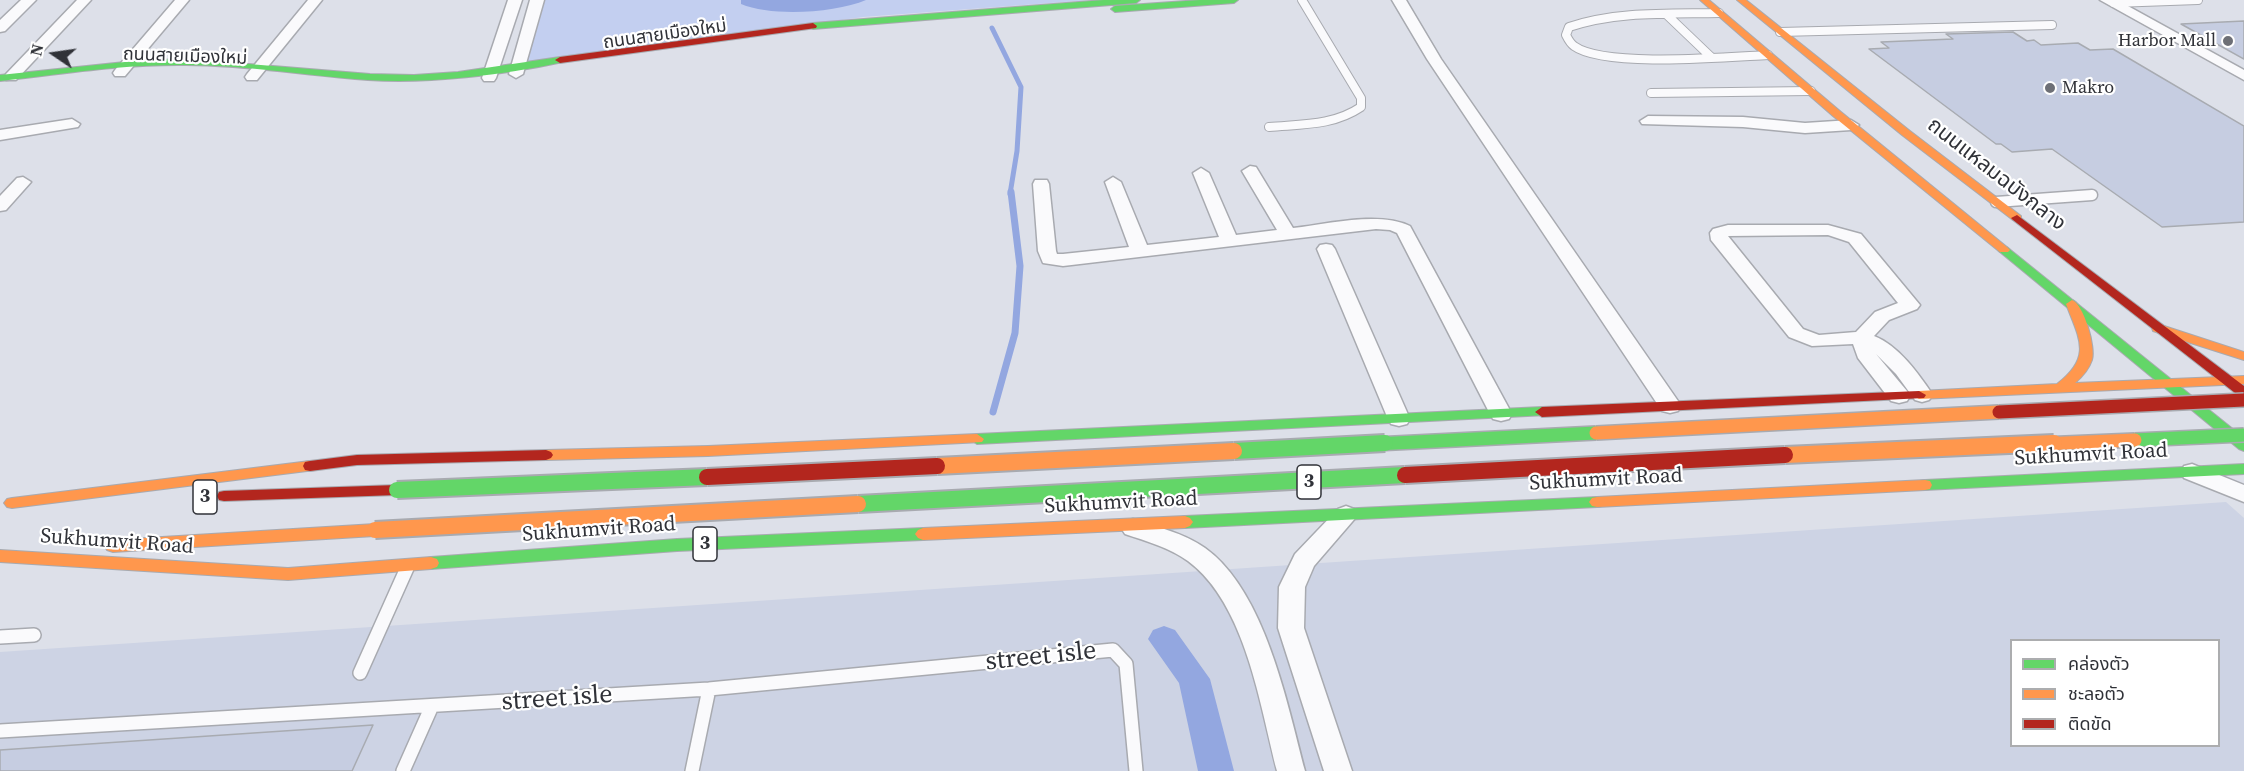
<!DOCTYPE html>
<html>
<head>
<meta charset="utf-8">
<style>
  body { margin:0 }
  #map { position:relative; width:2244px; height:771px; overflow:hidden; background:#dde0e9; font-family:"Source Serif 4","Noto Sans Thai",serif }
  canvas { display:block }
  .legend { position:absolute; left:2010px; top:639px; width:210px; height:108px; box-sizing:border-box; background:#fff; border:2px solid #acadaf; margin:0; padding:8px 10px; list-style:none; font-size:18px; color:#303238 }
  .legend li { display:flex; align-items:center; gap:12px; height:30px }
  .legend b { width:30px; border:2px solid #acadaf }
  .north { position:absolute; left:24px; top:24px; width:60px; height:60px; -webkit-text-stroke:4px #fff; paint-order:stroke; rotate:283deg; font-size:16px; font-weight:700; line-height:24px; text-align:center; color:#303238 }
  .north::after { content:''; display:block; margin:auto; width:21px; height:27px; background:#303238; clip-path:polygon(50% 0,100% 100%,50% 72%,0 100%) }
</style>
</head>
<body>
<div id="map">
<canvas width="2244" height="771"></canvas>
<ul class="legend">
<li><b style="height:8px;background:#63d668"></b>คล่องตัว</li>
<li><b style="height:8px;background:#ff974d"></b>ชะลอตัว</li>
<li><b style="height:8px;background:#b3261e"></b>ติดขัด</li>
</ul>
<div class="north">N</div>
</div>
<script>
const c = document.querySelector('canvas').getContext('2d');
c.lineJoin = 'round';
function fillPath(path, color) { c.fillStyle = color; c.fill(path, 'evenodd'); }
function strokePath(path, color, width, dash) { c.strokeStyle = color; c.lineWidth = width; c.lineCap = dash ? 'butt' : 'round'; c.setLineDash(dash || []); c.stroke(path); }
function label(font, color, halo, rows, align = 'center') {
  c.font = font + ' "Source Serif 4","Noto Sans Thai",serif'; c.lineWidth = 4.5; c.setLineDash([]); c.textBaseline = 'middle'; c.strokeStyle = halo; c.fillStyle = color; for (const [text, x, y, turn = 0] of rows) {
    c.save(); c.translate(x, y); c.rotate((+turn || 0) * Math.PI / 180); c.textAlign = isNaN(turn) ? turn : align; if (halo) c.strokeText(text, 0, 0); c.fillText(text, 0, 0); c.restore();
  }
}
fillPath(new Path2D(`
  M2226 502 2244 518V771H0V652ZM2012 640H2218V746H2012Z`), '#cdd3e4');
fillPath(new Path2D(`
  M538 0H1091L863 17 519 66Z`), '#c3cff0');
fillPath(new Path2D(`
  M741 0H866C835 13 772 17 741 4Z`), '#93a7e0');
strokePath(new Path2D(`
  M992 28 1021 87 1017 151 1010 194`), '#93a7e0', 5);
strokePath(new Path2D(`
  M993 412 1015 333 1020 266 1011 192`), '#93a7e0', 7);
fillPath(new Path2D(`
  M1164 626 1175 630 1210 679 1234 771H1198L1179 683 1148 639 1153 630Z`), '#93a7e0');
const building = new Path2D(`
  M2244 21V59L2181 24Z
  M2013 32 2027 41 2034 40 2041 45 2078 43 2090 50 2113 49 2244 126V222L2162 227 2052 149 2012 152 2001 144H1996L1869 49 1889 48 1881 42 1953 39 1946 34Z
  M373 725 352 771H0V750Z`);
fillPath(building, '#c6cde1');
strokePath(building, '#a8abb1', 1.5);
const laneFar2 = new Path2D(`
  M2114 3 2198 0
  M1719 13C1669 14 1617 11 1569 27L1566 35C1568 39 1571 44 1574 46 1604 68 1728 57 1768 55
  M1666 14 1711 57
  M1780 32 2052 25
  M1651 93 1811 91
  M1269 127C1301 124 1333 126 1361 107V98L1302 0`);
const laneFar1 = new Path2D(`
  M1996 202 2092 195`);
const lane = new Path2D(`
  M0 637 34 635
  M360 673 407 568
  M0 731 709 689 1113 650 1126 664 1136 771
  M403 771 431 708
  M692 771 709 689`);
const street = new Path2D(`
  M21 0H36L5 31 0 32V20Z
  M77 0H91L16 80H6L4 77 6 74Z
  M175 0H189L125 76H115L113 73 115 70Z
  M308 0H322L257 80H247L245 77 247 74Z
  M508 0H522L496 78 494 81H484L482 78Z
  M530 0H544L523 74 516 78 509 74Z
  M1392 0H1406L1441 59 1678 401 1681 406 1678 411 1670 413 1662 411 1427 59Z
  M2100 0H2117L2244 70V80Z
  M1648 116 1743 117 1805 123 1851 120 1859 125 1851 130 1805 133 1743 127 1642 124 1640 121Z
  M72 119 80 124 78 127 0 140V130Z
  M1250 166 1256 167 1293 228C1328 224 1379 211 1410 226L1512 414 1509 419 1501 421 1493 419 1490 414 1397 233 1390 230 1376 229 1063 266 1043 263 1038 251 1033 184 1035 180H1047L1049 184 1056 251 1057 254H1063L1129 247 1105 182 1113 177 1121 182 1147 245 1219 237 1193 173 1201 168 1209 173 1236 235 1277 230 1242 171Z
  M23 177 31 182 6 210 0 211V196L17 178Z
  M1728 225H1828L1861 234 1920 305 1917 309 1889 320 1874 336C1899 346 1918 373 1933 395L1929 400 1922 402 1915 400 1896 374 1876 354 1907 391 1910 396 1907 401 1899 403 1891 401 1858 358 1853 344 1812 346 1789 337 1711 240 1710 233 1713 229ZM1828 235 1849 242 1898 303 1875 312 1856 332 1819 335 1803 329 1728 236Z
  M1326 244 1332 245 1335 249 1410 419 1407 424 1399 426 1391 424 1388 419 1317 249 1320 245Z
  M2192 464 2244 485V502L2184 478 2181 472 2184 466Z
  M1346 506 1354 509 1358 515 1314 566 1305 587 1304 628 1352 771H1324L1278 628 1279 587 1295 554 1338 509Z
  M1133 519C1157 527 1184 533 1205 548 1265 591 1287 703 1305 771H1277C1260 706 1246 604 1188 561 1170 548 1146 541 1125 534L1121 528 1125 522Z`);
const fast = new Path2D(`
  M1104 0H1140L1136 3 813 29 809 26 813 23Z
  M1200 0H1238L1234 3 1115 12 1111 9 1115 6Z
  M560 57 563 58V62C504 75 429 84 368 80 308 76 247 65 186 65 124 64 62 74 0 81V75L144 60 188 59 370 74 414 75 458 72Z
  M2004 246 2008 248 2244 438V451L2239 449 2000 252 1998 250 2000 248Z
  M1542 407 1547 409 1549 412 1547 415 977 444 970 439 977 434Z
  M2244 464V474L1925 490 1920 489 1918 485 1920 481 1925 480Z
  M1597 497 1602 498 1605 502 1602 506 1597 507 1185 528 1180 526 1177 522 1180 518 1185 516Z
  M923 528 928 530 931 534 928 538 923 540 677 551 431 569 425 567 423 563 425 559 431 557 677 539Z`);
const slow = new Path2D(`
  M1700 0H1709L1841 112 2008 248 2010 250 2008 252H2000L1833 116Z
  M1737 0H1746L1910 131 2021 216V220H2013L1902 135Z
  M2072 300C2084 304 2096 348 2092 360 2089 369 2082 377 2075 383L2244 376V384L1919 399 1912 395 1919 391 2057 384C2092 357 2080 340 2066 304Z
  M2158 324 2244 352V360L2153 331 2152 328 2153 325Z
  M977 434 984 439 982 442 708 456 546 460 541 458 539 455 541 452 546 450 708 446Z
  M310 461 315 462 317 466 315 470 12 508 7 507 4 503 7 499 12 498Z
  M1925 480 1930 481 1932 485 1930 489 1925 490 1597 507 1592 506 1589 502 1592 498 1597 497Z
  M1185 516 1190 518 1193 522 1190 526 1185 528 923 540 918 538 915 534 918 530 923 528Z
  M375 524 380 526 383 530 380 534 375 536 113 552 107 550 105 546 107 542 113 540Z
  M0 550 288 568 431 557 437 559 439 563 437 567 431 569 288 580 0 562Z`);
const jam = new Path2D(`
  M813 23 817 26 816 28 560 63 555 60 560 57Z
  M2017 215 2244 386V397L2239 396 2013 220 2011 218Z
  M1919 391 1926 395 1924 398 1542 417 1535 412 1542 407Z
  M546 450 551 452 553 455 551 458 546 460 357 465 310 471 305 470 303 466 305 462 310 461 357 455Z
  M397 485 402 486 404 490 402 494 397 495 224 501 219 500 217 496 219 492 224 491Z`);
strokePath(laneFar2, '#a8aab0', 10);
strokePath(laneFar1, '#a8aab0', 13);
strokePath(lane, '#a8aab0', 16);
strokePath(street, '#a8aab0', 3);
strokePath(fast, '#a8aab0', 2);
strokePath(slow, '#a8aab0', 2);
strokePath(jam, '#a8aab0', 2);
strokePath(laneFar2, '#fafafc', 8);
strokePath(laneFar1, '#fafafc', 10);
strokePath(lane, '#fafafc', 13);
fillPath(street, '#fafafc');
fillPath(fast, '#63d668');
fillPath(slow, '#ff974d');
fillPath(jam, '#b3261e');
const fastBridgeFar1 = new Path2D(`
  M2135 440 2244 435
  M1355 445 1596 433`);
const fastBridge = new Path2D(`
  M1234 451 1385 443
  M397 490 707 477
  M858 504 1405 475`);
const slowBridgeFar1 = new Path2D(`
  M1596 433 1999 412
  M2019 445 2135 440`);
const slowBridge = new Path2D(`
  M1785 455 2054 443
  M937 466 1234 451
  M375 530 858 504`);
const jamBridgeFar1 = new Path2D(`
  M1999 412 2244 400`);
const jamBridge = new Path2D(`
  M1405 475 1785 455
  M707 477 937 466`);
strokePath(fastBridgeFar1, '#a8aab0', 16, []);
strokePath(fastBridge, '#a8aab0', 20, []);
strokePath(slowBridgeFar1, '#a8aab0', 16, []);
strokePath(slowBridge, '#a8aab0', 20, []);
strokePath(jamBridgeFar1, '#a8aab0', 16, []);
strokePath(jamBridge, '#a8aab0', 20, []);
strokePath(fastBridgeFar1, '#63d668', 13);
strokePath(fastBridge, '#63d668', 16);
strokePath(slowBridgeFar1, '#ff974d', 13);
strokePath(slowBridge, '#ff974d', 16);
strokePath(jamBridgeFar1, '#b3261e', 13);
strokePath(jamBridge, '#b3261e', 16);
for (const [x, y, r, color] of [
  [2228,41,6,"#6d6f76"],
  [2050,88,6,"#6d6f76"]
]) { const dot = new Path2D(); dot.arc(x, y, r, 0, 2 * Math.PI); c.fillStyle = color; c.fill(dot); strokePath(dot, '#fff', 2); }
label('18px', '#303238', '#fff', [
  ["ถนนสายเมืองใหม่",665,35,-8],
  ["ถนนสายเมืองใหม่",185,57,2]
]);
label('18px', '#303238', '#fff', [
  ["Harbor Mall",2216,41],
  ["Makro",2062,88,"left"]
], 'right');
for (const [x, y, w] of [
  [1309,482,24],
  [205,497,24],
  [705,544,24]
]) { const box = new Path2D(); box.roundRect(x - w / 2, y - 17, w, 34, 4.5); c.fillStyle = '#fff'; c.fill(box); strokePath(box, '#303238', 1.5); }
label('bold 20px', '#303238', null, [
  ["3",1309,482],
  ["3",205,497],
  ["3",705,544]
]);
label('21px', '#303238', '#fff', [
  ["ถนนแหลมฉบังกลาง",1996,175,38],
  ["Sukhumvit Road",2091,455,-3],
  ["Sukhumvit Road",1606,480,-3],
  ["Sukhumvit Road",1121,503,-3],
  ["Sukhumvit Road",599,530,-4],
  ["Sukhumvit Road",117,542,4]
]);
label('26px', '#303238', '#fff', [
  ["street isle",1041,657,-6],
  ["street isle",557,699,-4]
]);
</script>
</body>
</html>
